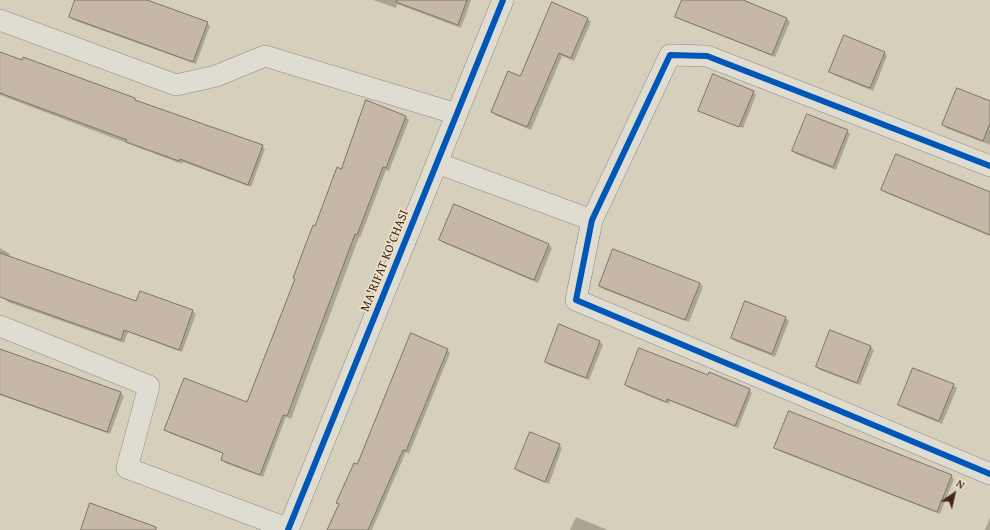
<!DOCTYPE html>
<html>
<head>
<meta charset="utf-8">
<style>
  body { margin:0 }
  #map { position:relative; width:990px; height:530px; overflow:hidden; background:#d6cfbb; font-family:"Gentium Book Plus",serif }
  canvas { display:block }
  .north { position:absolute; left:934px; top:474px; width:40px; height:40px; -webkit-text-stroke:3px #ece4cb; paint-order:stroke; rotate:34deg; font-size:11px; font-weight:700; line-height:16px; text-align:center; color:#432416 }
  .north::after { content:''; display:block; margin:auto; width:14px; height:18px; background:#432416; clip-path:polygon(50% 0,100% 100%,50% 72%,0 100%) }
</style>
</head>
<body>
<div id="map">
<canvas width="990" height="530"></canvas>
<div class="north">N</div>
</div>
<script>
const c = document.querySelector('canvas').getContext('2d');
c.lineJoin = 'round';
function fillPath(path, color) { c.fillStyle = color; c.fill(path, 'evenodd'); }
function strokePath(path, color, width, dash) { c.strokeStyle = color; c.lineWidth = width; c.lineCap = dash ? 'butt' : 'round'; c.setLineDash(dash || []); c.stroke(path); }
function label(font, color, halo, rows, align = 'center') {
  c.font = font + ' "Gentium Book Plus",serif'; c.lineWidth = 3; c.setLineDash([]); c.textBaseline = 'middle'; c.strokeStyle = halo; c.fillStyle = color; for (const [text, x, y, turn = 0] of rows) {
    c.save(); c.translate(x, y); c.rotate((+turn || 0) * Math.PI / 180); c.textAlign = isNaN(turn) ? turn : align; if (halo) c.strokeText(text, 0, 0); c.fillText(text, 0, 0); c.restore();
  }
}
fillPath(new Path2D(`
  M76 0H144L207 23 210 26 196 64 73 20 70 17Z
  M373 0H471L461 28 397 4 396 8Z
  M683 0H739L786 18 790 22 775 57 679 19 676 16Z
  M552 3 588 19 591 22 574 61 562 56 531 130 495 115 492 111 520 78Z
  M884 52 887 56 873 91 834 75 831 72Z
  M0 53 135 99 138 102 262 146 265 149 251 187 183 162 182 164 0 95Z
  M753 92 756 95 743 128 700 111Z
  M990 102V145L946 128 943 124Z
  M406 117 409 120 389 171 386 170 360 238 359 237 291 419 286 417 263 477 225 463 222 459 224 454 169 433 166 430 248 403 316 228 341 170Z
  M847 131 850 134 836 170 796 154 793 151Z
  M882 190 990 193V236L886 193Z
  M440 240 548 244 552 248 538 283 444 243Z
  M0 248 10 254 9 257 137 302 192 311 196 314 182 352 128 332 124 343 8 302 0 293Z
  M700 283 703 287 689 322 603 289 600 286Z
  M746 302 786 318 789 321 775 357 735 341 732 338Z
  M560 326 600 342 603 345 589 380 549 365 546 361Z
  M831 331 871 347 874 350 860 385 820 370 817 367Z
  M0 350 120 393 124 396 110 434 0 395Z
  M447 350 450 353 409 454 406 452 372 530H328L339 505 338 503Z
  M708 377 749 390 752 393 738 428 670 401 669 404 629 388 626 385Z
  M953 385 957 388 942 424 903 408 899 405Z
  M559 445 562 448 549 484 519 472 516 469Z
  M776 447 951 476 954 479 940 514 779 451Z
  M576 517 608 530H570Z
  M990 517V530H985Z`), '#0003');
const building = new Path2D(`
  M75 0H147L208 22 193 62 69 17Z
  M397 0H467L458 25 396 2Z
  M682 0H743L787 18 772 55 675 17Z
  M552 2 588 18 571 58 559 53 527 127 491 112 508 71 520 76Z
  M844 35 885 52 870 88 829 72Z
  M0 52 22 60 23 57 135 98V100L263 145 248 185 180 159 179 161 126 142 127 140 0 93Z
  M713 74 754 91 739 127 698 111Z
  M957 88 990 101V123L983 141 942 125Z
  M366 100 406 116 386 168 383 167 357 235 355 234 287 416 283 415 260 475 221 460 223 453 164 430 184 378 247 402 295 279 293 278 313 225 315 226 337 167 341 169Z
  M807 114 848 130 833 167 792 151Z
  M896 154 990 192V235L881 190Z
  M454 204 549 244 534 280 439 240Z
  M613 249 700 283 685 320 599 286Z
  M0 253 136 301 140 291 193 310 179 350 124 330 121 340 0 297Z
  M745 301 786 317 772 354 731 338Z
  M559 324 600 341 586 378 545 362Z
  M830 330 871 346 857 383 816 367Z
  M411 333 448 349 406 451 403 450 368 530H327L339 504 336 503 354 463 357 464Z
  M639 348 708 375 709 372 750 389 735 426 667 399 666 402 625 385Z
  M0 349 121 392 107 432 0 394Z
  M913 368 954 384 939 421 898 405Z
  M789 411 952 475 937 512 774 448Z
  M530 432 560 444 545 482 515 469Z
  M90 503 156 527V530H81Z`);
fillPath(building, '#c6b8a9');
strokePath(building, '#7d7468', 1);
const street = new Path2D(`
  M0 20 176 85 216 76 265 56 457 114
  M437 163 592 220
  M990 166 707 56 670 55 592 220 576 300 990 474
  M0 326 149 386 127 468 289 529
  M288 530 503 0`);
strokePath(street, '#938a7d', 22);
strokePath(street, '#dfdcd2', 21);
strokePath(new Path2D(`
  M990 166 707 56 670 55 592 220 576 300 990 474
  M288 530 503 0`), '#0057b8', 6);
label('13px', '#432416', '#ece4cb', [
  ["MA'RIFAT KO'CHASI",385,261,-68]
]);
</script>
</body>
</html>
